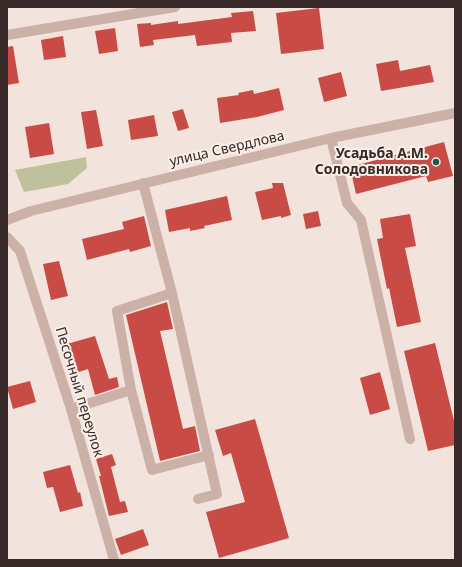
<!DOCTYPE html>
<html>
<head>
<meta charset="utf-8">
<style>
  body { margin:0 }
  #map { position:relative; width:462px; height:567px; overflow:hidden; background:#f2e4dc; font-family:"Noto Sans",sans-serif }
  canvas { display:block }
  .frame { position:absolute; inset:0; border:8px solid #372a28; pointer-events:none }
</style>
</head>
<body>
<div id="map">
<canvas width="462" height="567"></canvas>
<div class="frame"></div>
</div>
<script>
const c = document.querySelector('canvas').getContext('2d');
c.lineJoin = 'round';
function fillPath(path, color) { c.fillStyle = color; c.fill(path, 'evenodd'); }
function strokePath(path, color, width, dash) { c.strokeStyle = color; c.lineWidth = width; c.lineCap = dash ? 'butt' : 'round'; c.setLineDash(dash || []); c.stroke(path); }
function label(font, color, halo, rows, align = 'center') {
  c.font = font + ' "Noto Sans",sans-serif'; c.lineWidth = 4; c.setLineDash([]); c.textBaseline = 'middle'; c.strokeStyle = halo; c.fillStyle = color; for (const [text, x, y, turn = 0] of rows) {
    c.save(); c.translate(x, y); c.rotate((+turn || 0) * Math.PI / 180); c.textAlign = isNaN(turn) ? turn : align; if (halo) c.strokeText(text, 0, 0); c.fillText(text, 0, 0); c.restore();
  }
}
fillPath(new Path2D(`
  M86 157 87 168 68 184 24 192 15 170Z`), '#bdc29c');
fillPath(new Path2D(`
  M319 8 324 49 281 54 276 13Z
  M253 11 256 31 231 33 232 42 197 46 195 35 153 40 154 45 140 47 137 24 151 23V25L178 21V24L232 17 231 13Z
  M115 28 118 51 99 54 95 31Z
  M63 36 66 57 44 60 41 40Z
  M13 46 19 83 7 85V47Z
  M398 60 400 71 430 65 434 82 381 91 376 64Z
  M341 72 347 96 324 102 318 78Z
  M279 88 284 110 257 117 220 123 217 98 239 95 238 93 253 90 254 94Z
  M183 109 189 128 178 131 172 112Z
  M96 110 103 146 87 149 81 112Z
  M154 115 158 136 131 140 128 120Z
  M49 123 54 154 30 158 25 127Z
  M444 142 453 176 428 182 426 176 356 194 350 167Z
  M272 183H283L291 215 281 218V216L262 220 255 192 273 188Z
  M227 196 232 220 204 226 205 228 190 231V228L169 232 165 210Z
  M318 211 321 226 306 229 303 214Z
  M410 214 416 246 405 248 421 322 397 327 389 288 387 289 377 239 383 238 380 219Z
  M144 216 151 246 130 252 129 249 87 260 82 239 124 229 122 222Z
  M59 261 68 296 51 300 43 264Z
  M167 302 173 329 160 331 183 429 195 426 200 451 160 461 126 315Z
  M95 336 109 379 117 377 119 387 95 395 88 369 76 373 67 344Z
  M435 343 455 425V445L428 451 404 351Z
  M380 372 390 409 370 415 360 378Z
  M30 381 36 402 13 409 7 387Z
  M255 419 289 538 219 558 206 512 245 502 231 453 223 456 215 430Z
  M112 454 116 465 111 467 120 502 125 501 128 512 109 516 99 476H101L96 459Z
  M70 465 78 493 80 492 83 506 60 512 53 487 47 488 43 472Z
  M143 529 149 545 121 555 115 539Z`), '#c84b45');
strokePath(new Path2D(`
  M7 35 175 7
  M331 138 347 203 361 220 410 439
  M7 220 31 211 331 138 455 113
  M7 237 20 251 71 409 114 560
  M172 293 217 494 198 499
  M131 390 152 470 209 455
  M71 409 131 390 117 311 172 293 143 183`), '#cbb1a8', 10);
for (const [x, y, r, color] of [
  [436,162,4,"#1d5a52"]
]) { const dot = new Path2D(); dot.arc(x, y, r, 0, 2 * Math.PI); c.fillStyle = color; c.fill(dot); strokePath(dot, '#faefe9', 1.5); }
label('14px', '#372a28', '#faefe9', [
  ["улица Свердлова",227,149,-13],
  ["Песочный переулок",79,392,73]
]);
label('bold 14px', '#372a28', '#faefe9', [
  ["Усадьба А.М.",428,154],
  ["Солодовникова",428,170]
], 'right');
</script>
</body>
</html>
